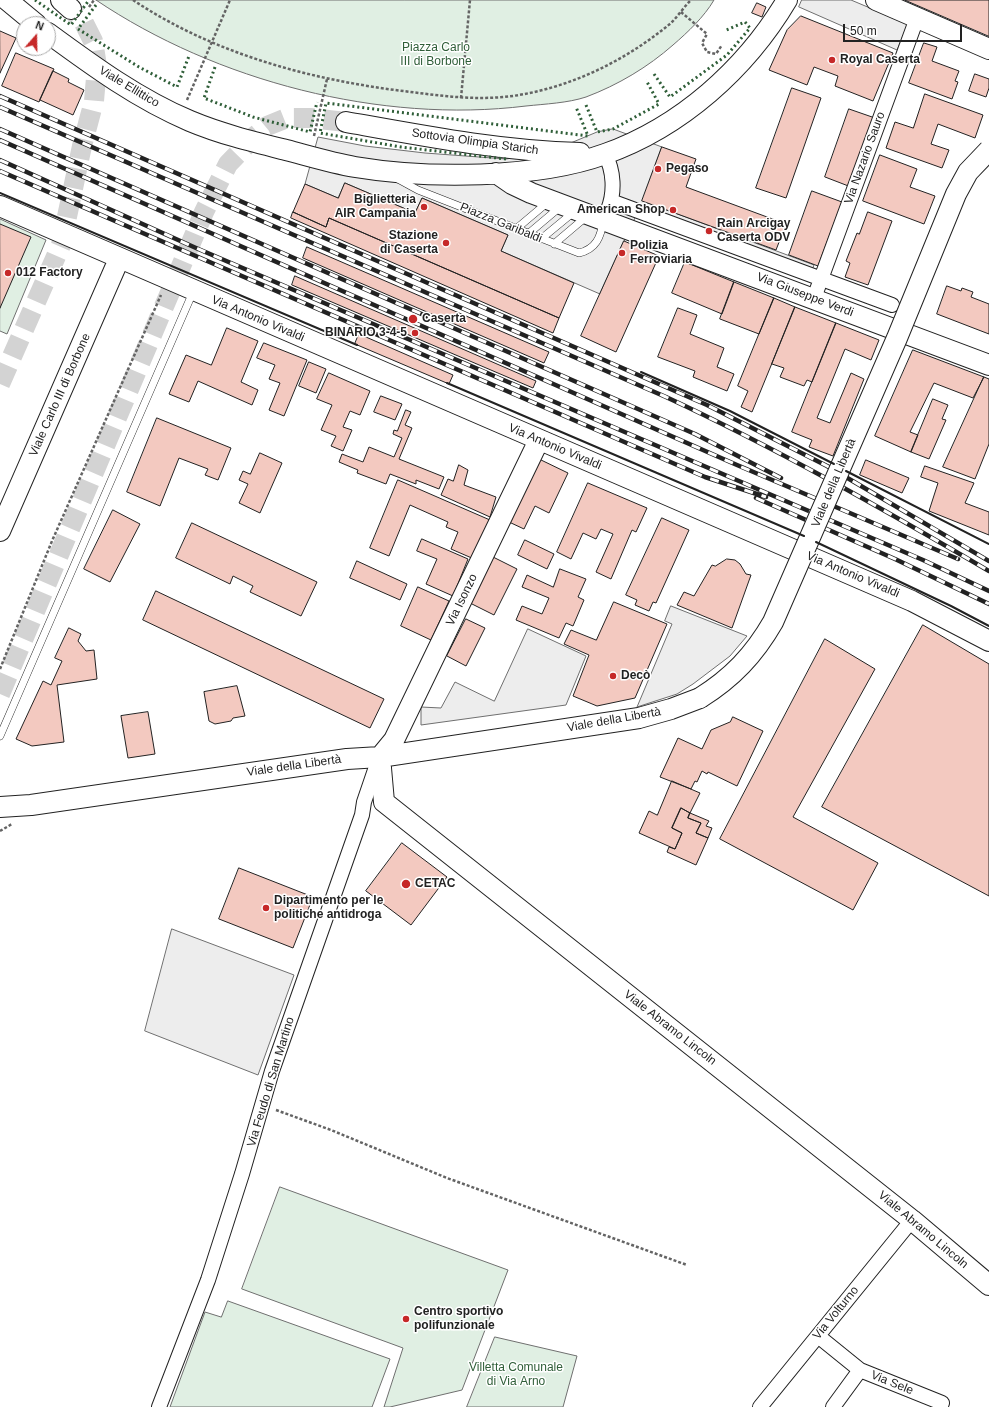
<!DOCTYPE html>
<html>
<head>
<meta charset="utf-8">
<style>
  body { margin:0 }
  #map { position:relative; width:989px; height:1407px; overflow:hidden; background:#fff; font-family:Helvetica,sans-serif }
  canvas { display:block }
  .north { position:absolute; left:16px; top:16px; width:40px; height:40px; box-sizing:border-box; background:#fff; border:1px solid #a7a7a7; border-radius:50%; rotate:20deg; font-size:11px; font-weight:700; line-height:16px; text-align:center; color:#222 }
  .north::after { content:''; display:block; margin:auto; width:14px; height:18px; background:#c62828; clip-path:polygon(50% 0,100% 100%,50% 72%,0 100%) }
  .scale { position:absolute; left:843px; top:24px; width:119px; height:18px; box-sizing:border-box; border:2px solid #222; border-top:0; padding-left:5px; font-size:12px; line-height:14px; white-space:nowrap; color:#222; -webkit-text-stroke:3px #fff; paint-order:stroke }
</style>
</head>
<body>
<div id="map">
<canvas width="989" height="1407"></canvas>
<div class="north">N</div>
<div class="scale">50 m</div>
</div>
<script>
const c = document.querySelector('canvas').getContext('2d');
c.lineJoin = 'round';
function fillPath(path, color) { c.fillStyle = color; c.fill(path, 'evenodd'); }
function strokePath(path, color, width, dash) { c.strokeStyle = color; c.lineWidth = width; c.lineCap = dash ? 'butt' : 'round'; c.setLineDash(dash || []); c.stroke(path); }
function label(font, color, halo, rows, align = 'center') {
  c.font = font + ' Helvetica,sans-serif'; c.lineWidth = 3; c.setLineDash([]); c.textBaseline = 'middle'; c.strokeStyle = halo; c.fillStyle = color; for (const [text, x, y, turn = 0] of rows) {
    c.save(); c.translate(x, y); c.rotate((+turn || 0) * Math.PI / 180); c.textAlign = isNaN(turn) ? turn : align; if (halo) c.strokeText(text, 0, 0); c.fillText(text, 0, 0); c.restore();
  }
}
const green = new Path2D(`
  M96 0H714C704 17 688 32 673 45 648 67 618 85 586 97 568 103 545 104 526 106 381 124 216 81 96 0Z
  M0 219 46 240 7 334 0 331Z
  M280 1187 508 1270 462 1390 390 1407H384L403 1348 242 1289Z
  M228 1301 390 1359 372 1407H170L205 1312 221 1317Z
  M495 1337 577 1356 563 1407H467Z`);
fillPath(green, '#e0efe3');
strokePath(green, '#6f6f6f', 1);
const parking = new Path2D(`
  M802 0H851L908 24 897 50 799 7Z
  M613 129 662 147 643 201 814 265 812 270 640 207 600 294 501 251 508 235 422 198 415 213 345 183 338 198 305 184 318 137 365 146 425 153 506 159 549 152 597 132Z
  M671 606 747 636 730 656 693 684 677 694 637 707 672 624 665 621Z
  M528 629 586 656 566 705 421 725V707L441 708 455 682 494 701Z
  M172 929 294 975 258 1075 145 1031Z`);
fillPath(parking, '#ededed');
strokePath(parking, '#6f6f6f', 1);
const building = new Path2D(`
  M905 0H989V36Z
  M757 3 766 7 762 17 752 13Z
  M801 16 893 53 873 101 835 86 838 76 814 67 807 85 769 70 787 30Z
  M0 31 16 38 0 73Z
  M924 43 937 47 932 61 959 71 955 81 958 82 952 99 909 83Z
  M16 53 54 69 39 102 2 86Z
  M53 71 69 79 68 82 84 90 73 115 40 100Z
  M975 74 989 79V88L986 97 969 91Z
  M792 88 821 98 786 198 756 188Z
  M925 94 983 115 975 138 938 124 931 144 949 150 942 168 886 148 895 122 913 128Z
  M849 109 875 118 851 187 825 177Z
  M662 147 696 159 686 187 786 224 776 250 642 201Z
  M880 155 917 169 910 187 935 196 924 224 863 201Z
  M345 183 415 213 422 198 508 235 501 251 574 283 559 318 329 218 326 227 293 212 305 184 338 198Z
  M812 191 842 202 818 266 789 255Z
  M293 212 326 227 329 218 559 318 553 333 291 218Z
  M868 212 892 221 868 285 845 277 850 263 846 261 857 233 859 234Z
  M0 224 31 237 0 308Z
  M624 241 659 256 616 352 581 336Z
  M307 247 549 352 544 363 303 258Z
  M685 262 734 282 722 314 672 293Z
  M295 276 536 381 533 388 292 285Z
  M734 282 774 298 759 334 720 319Z
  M947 286 961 291 962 288 973 292 971 297 989 304V334L937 314Z
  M774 298 795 307 752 412 741 407 748 391 738 386Z
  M795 307 836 323 812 382 807 380 804 386 780 377 784 368 772 364Z
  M678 308 697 315 690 334 724 348 717 367 734 374 727 391 693 377 695 371 658 357Z
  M836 323 879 340 871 360 845 349 817 418 830 423 851 373 864 379 833 456 809 447 812 440 792 432Z
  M227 328 258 341 241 382 258 390 252 405 198 381 189 402 169 394 186 355 211 365Z
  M359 334 453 375 449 384 355 344Z
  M264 343 307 360 284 416 269 410 280 383 269 379 275 365 257 358Z
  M913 350 984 377 973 398 934 383 910 432 918 435 911 452 875 436Z
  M309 362 326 369 316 393 299 386Z
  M329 373 370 391 360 415 350 411 343 427 352 430 343 451 331 446 336 436 321 430 332 405 317 399Z
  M984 377 989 379V444L975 479 943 467Z
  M381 396 402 404 395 420 374 412Z
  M933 399 948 405 942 419 946 420 929 459 911 452Z
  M406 410 411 412 405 425 412 428 399 459 444 477 439 489 416 480V484L390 474 386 484 357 473 358 470 339 462 342 454 363 462 369 447 394 457 402 438 393 434 394 430 397 431Z
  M157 418 231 448 218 480 205 475 208 469 179 458 160 506 127 492Z
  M260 453 282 463 260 513 239 503 248 484 239 480 243 471 250 474Z
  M539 459 568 473 549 513 535 506 524 529 509 522Z
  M866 460 909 478 902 493 860 475Z
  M459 465 468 470 464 485 496 497 490 517 441 495 448 479 453 481Z
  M925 466 974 483 965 503 989 512V535L929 511 938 483 921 477Z
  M398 480 490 520 474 559 451 549 458 532 446 527 448 522 410 505 389 556 370 548Z
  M588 483 647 508 636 532 632 530 611 579 596 572 613 534 601 529 596 539 583 533 571 559 557 552Z
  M113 510 140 524 110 582 84 569Z
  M662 518 689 530 656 603 653 602 649 611 635 605 637 600 626 595Z
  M192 523 317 582 301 616 250 592 253 586 233 576 230 584 176 558Z
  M422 539 468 559 453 596 426 584 437 559 417 551Z
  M525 540 554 554 547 569 518 555Z
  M493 557 517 569 494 615 470 603Z
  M727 559 735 560 740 564 746 574 751 575 732 628 677 605 684 592 694 596 712 565 715 566Z
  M357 561 407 584 400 600 350 578Z
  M560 569 586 579 578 597 584 600 573 626 566 623 559 638 516 620 522 606 542 614 549 598 522 587 527 575 553 587Z
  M418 587 449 601 431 640 401 626Z
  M156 591 384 699 370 728 143 620Z
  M614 602 667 624 635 698 597 706 573 696 589 655 564 644 571 630 596 640Z
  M466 619 485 628 466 666 447 656Z
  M923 625 989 664V896L822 807Z
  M69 628 81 634 78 641 86 651 94 650 97 679 57 685 64 742 32 746 16 739 43 681 51 685 62 661 55 658Z
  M825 639 875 669 793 817 878 863 853 910 720 839Z
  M237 686 245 716 233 718 231 721 215 724 209 721 204 692Z
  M148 712 155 754 128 758 121 716Z
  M733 717 763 731 737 786 708 772 707 774 702 771 697 782 695 781 691 789 660 777 678 738 702 749 711 730 730 722Z
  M672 781 700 793 690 813 681 808 672 828 682 833 675 849 639 833 649 811 657 815Z
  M681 808 690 813 688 818 701 823 696 833 708 838 696 865 667 852 669 847 675 849 682 833 672 828Z
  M690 813 709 821 706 826 712 828 708 838 696 833 701 823 688 818Z
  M402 843 447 877 411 925 366 891Z
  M239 868 313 897 293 948 219 919Z`);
fillPath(building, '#f3c9c0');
strokePath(building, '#222', 1);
strokePath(new Path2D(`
  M0 384 61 245 82 146 94 101 97 66 93 41 83 21 71 9
  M0 694 204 212 228 164 255 136 267 126 287 118H310L346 122`), '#d3d3d3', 20, [20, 10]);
const lane = new Path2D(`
  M396 178 418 190 579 253C596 249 601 237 603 221
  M516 229 548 202
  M528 234 560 207
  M541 239 575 211
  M554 244 587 216
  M0 736 193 292`);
const street = new Path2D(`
  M605 154C614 171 615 192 608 210
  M611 201 892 305
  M814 298 917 18
  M818 1336 860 1370 833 1407
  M860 1370 942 1403 940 1407
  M159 1407 208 1280 242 1174 272 1071 362 815 364 802 378 761
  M760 1407 912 1220`);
const secondary = new Path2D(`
  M7 0 36 24
  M61 0 71 9
  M876 0 989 49
  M48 33C93 66 138 99 190 121 221 134 254 142 286 150 309 156 332 163 355 167 427 179 536 179 605 154 681 127 746 69 787 0
  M346 122C424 136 501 151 580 153
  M496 173 512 184 531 193 989 365
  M0 206 912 601 989 641
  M0 531 119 259
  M380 757 384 802 912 1220 989 1285
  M380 757 394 740 539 440
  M0 807 31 805 347 759 380 757 639 718 671 709 700 698`);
strokePath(lane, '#222', 8);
strokePath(street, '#222', 16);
strokePath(secondary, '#222', 22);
strokePath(new Path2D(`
  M133 0C211 52 304 78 395 90 436 95 477 102 519 95 574 86 628 59 671 23 678 16 684 7 691 0
  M89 7 94 0
  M681 12 707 34 702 43 707 52 716 54 722 45
  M461 98 470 0
  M187 100 230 0
  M314 136 327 79
  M0 669 52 541 161 295
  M0 831 12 824
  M276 1110 331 1130 447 1178 687 1265`), '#646464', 2.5, [3, 2]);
strokePath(lane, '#fff', 7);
strokePath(street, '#fff', 14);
strokePath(secondary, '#fff', 20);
const rail = new Path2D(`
  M0 96 707 405 827 466 989 561
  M0 107 666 397C778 449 883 509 989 571
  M0 129 695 434 781 478
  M0 140 737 465 958 559
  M0 160 196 248 923 560 989 591
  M0 171 705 477 766 497
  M756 498 895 559 989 604`);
strokePath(rail, '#222', 4.5);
strokePath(rail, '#fff', 3, [9]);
const secondaryBridge = new Path2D(`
  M700 698C732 678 754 655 773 622L897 338 956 194 968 172 989 150`);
strokePath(secondaryBridge, '#222', 22, []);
strokePath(secondaryBridge, '#fff', 20);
strokePath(new Path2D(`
  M35 0 71 25 89 0
  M96 5 78 29 139 67 177 87 189 56
  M215 67 204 98 253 117 310 132 317 102
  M654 74 670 97 727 55 750 28 745 22 724 31
  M586 105 597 132 613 129 659 104 646 80
  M506 159 401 147 320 133 326 103 588 136 576 107`), '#2f5e38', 3, [2, 3]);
strokePath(new Path2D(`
  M0 193 357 345
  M641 372 730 411 834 464
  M447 383 804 536
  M846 471 989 544
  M816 542 951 606 989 626`), '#222', 2);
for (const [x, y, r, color] of [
  [832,60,4,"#c62828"],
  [658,169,4,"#c62828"],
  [424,207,4,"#c62828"],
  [673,210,4,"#c62828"],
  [709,231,4,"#c62828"],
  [446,243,4,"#c62828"],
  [622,253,4,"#c62828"],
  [8,273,4,"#c62828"],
  [413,319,5,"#c62828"],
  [415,333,4,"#c62828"],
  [613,676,4,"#c62828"],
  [406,884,5,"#c62828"],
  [266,908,4,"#c62828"],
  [406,1319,4,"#c62828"]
]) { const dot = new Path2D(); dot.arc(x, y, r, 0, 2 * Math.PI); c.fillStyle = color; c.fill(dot); strokePath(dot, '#fff', 1.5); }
label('12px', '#2f5e38', '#fff', [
  ["Piazza Carlo",436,48],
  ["III di Borbone",436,62],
  ["Villetta Comunale",516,1368],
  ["di Via Arno",516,1382]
]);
label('bold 12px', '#222', '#fff', [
  ["Royal Caserta",840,60],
  ["Pegaso",666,169],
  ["Biglietteria",416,200,"right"],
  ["AIR Campania",416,214,"right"],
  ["American Shop",665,210,"right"],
  ["Rain Arcigay",717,224],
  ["Caserta ODV",717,238],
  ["Stazione",438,236,"right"],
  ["di Caserta",438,250,"right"],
  ["Polizia",630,246],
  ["Ferroviaria",630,260],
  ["012 Factory",16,273],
  ["Caserta",422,319],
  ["BINARIO 3-4-5",407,333,"right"],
  ["Decò",621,676],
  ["CETAC",415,884],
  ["Dipartimento per le",274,901],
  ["politiche antidroga",274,915],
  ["Centro sportivo",414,1312],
  ["polifunzionale",414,1326]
], 'left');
label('12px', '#222', '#fff', [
  ["Viale Ellittico",129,87,31],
  ["Sottovia Olimpia Starich",475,142,8],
  ["Via Nazario Sauro",865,158,-70],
  ["Piazza Garibaldi",501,223,22],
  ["Via Giuseppe Verdi",805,295,21],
  ["Via Antonio Vivaldi",258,319,23],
  ["Viale Carlo III di Borbone",60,395,-66],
  ["Via Antonio Vivaldi",555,447,23],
  ["Viale della Libertà",834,483,-67],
  ["Via Antonio Vivaldi",853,575,23],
  ["Via Isonzo",462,600,-64],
  ["Viale della Libertà",614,720,-10],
  ["Viale della Libertà",294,766,-8],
  ["Viale Abramo Lincoln",670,1028,38],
  ["Via Feudo di San Martino",271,1082,-73],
  ["Viale Abramo Lincoln",923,1230,40],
  ["Via Volturno",836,1313,-51],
  ["Via Sele",892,1383,22]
]);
</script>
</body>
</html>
